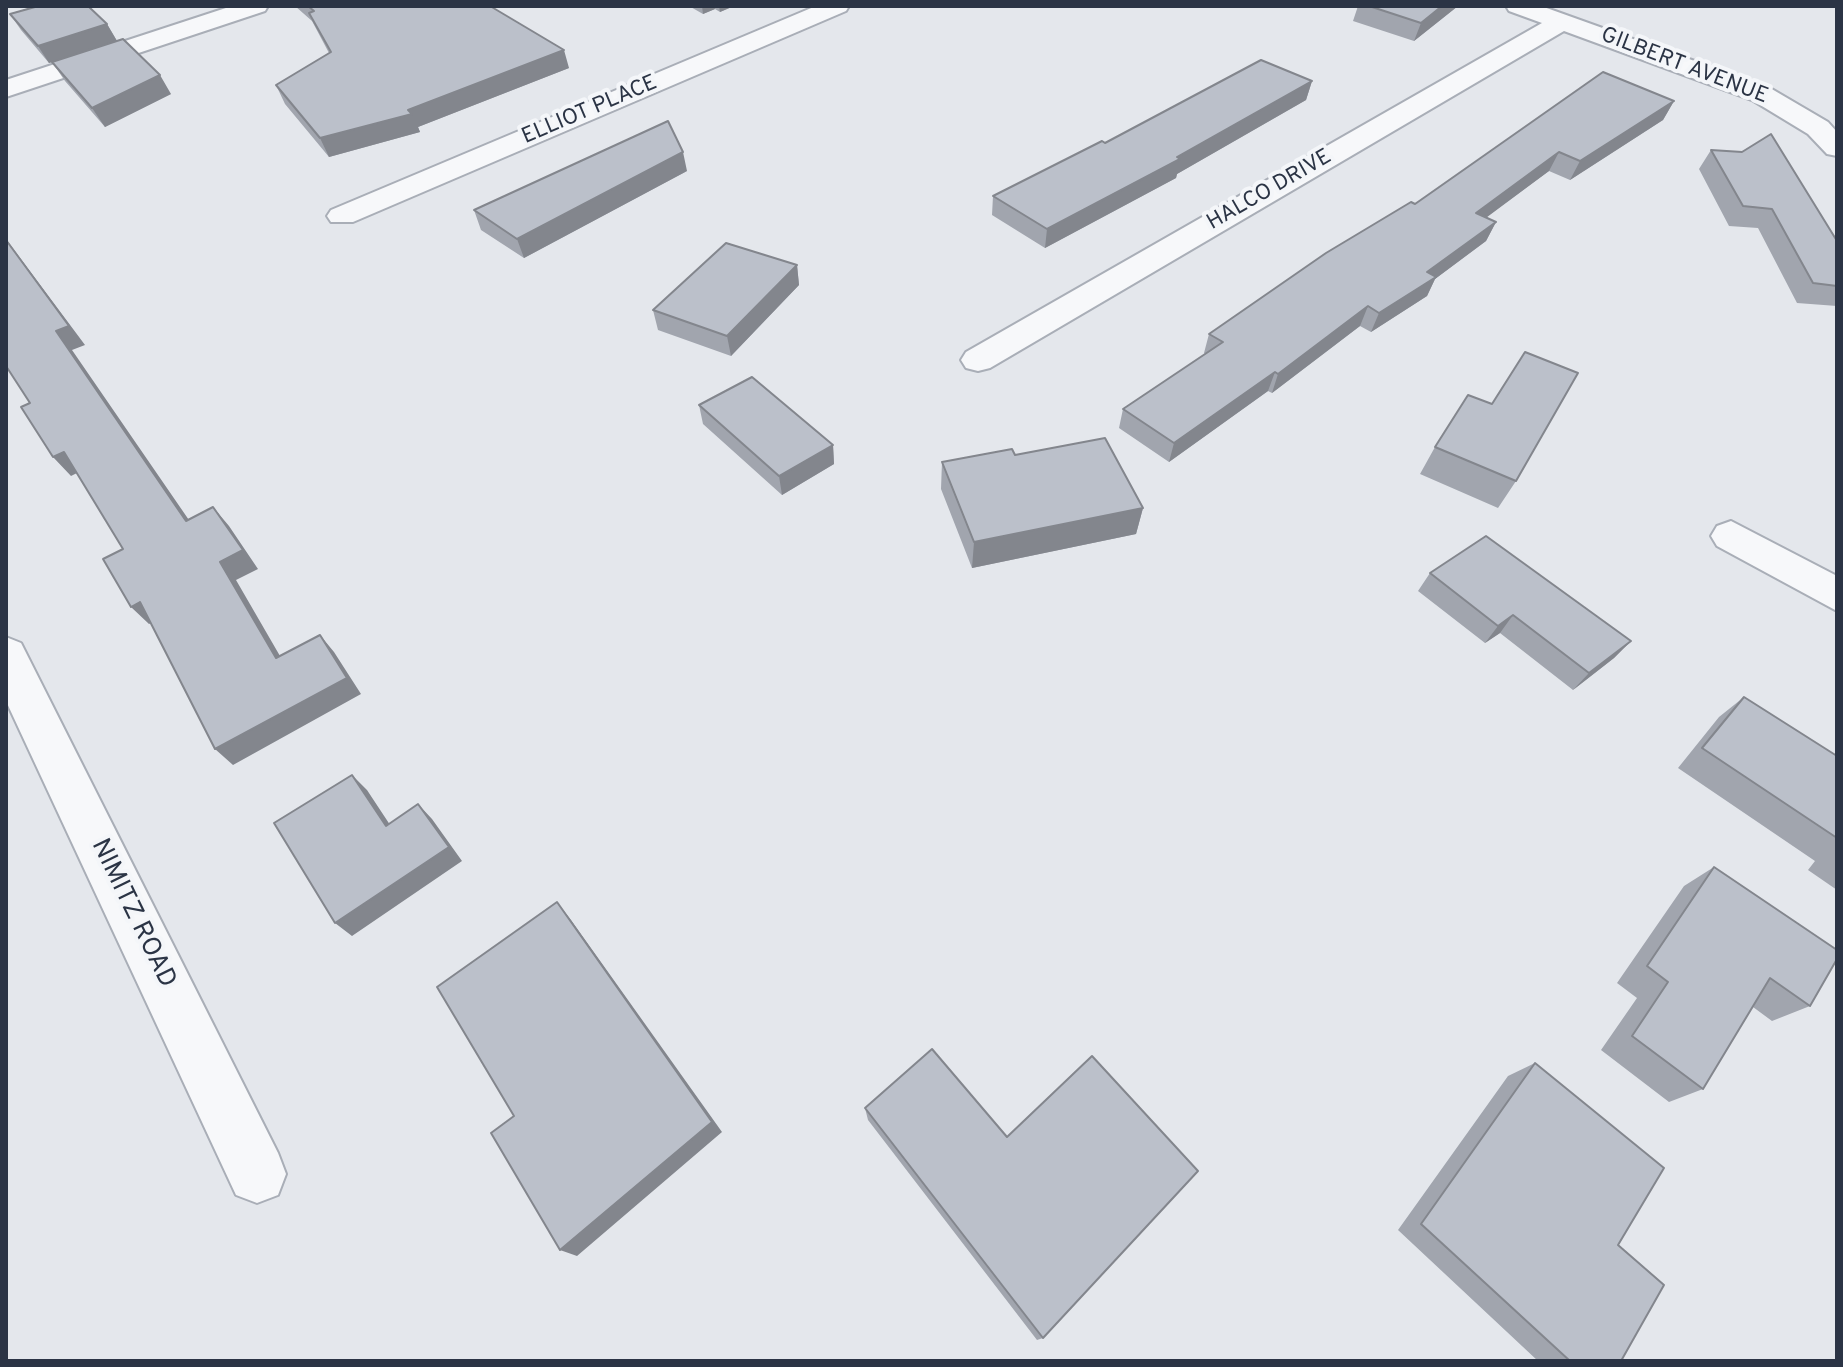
<!DOCTYPE html>
<html>
<head>
<meta charset="utf-8">
<style>
  body { margin:0 }
  #map { position:relative; width:1843px; height:1367px; overflow:hidden; background:#e4e7ec; font-family:Overpass,sans-serif }
  canvas { display:block }
  .frame { position:absolute; inset:0; border:8px solid #2b3445; pointer-events:none }
</style>
</head>
<body>
<div id="map">
<canvas width="1843" height="1367"></canvas>
<div class="frame"></div>
</div>
<script>
const c = document.querySelector('canvas').getContext('2d');
c.lineJoin = 'round';
function strokePath(path, color, width, dash) { c.strokeStyle = color; c.lineWidth = width; c.lineCap = dash ? 'butt' : 'round'; c.setLineDash(dash || []); c.stroke(path); }
function fillPath(path, color) { c.fillStyle = color; c.fill(path, 'evenodd'); }
function label(font, color, halo, rows, align = 'center') {
  c.font = font + ' Overpass,sans-serif'; c.lineWidth = 8; c.setLineDash([]); c.textBaseline = 'middle'; c.strokeStyle = halo; c.fillStyle = color; for (const [text, x, y, turn = 0] of rows) {
    c.save(); c.translate(x, y); c.rotate((+turn || 0) * Math.PI / 180); c.textAlign = isNaN(turn) ? turn : align; if (halo) c.strokeText(text, 0, 0); c.fillText(text, 0, 0); c.restore();
  }
}
const minor = new Path2D(`
  M232 6H268L265 11 6 97V80Z
  M816 6H849L846 11 353 222H331L327 216 331 210Z
  M1506 6H1541L1770 88 1828 122 1837 132V156L1827 154 1808 134 1752 100 1564 31 990 368 978 371 966 368 961 360 966 352 1542 23 1509 11Z
  M1731 521 1837 576V611L1717 546 1711 536 1717 526Z
  M6 637 21 643 278 1153 286 1174 278 1195 257 1203 236 1195 6 701Z`);
strokePath(minor, '#a9aeb7', 4);
fillPath(minor, '#f7f8fa');
fillPath(new Path2D(`
  M31 6H88L107 24 117 41 49 63 21 30 10 14 32 7Z
  M295 6H490L569 68 418 127 420 132 329 157 285 104 276 85 329 53 312 21Z
  M689 6H734L720 12 715 9 703 14Z
  M1358 6H1458L1414 41 1353 21Z
  M52 62 171 94 105 127 65 81Z
  M1312 81 1306 100 1177 174 1176 178 1045 248 992 215 993 196 1105 143Z
  M1674 101 1663 120 1570 180 1549 171 1486 217 1496 222 1486 241 1435 279 1427 296 1371 332 1360 326 1272 393 1268 391 1169 462 1119 428 1123 409 1205 354 1204 353 1209 334 1415 204Z
  M1711 150 1837 241V306L1797 303 1758 228 1729 226 1699 169Z
  M687 171 524 258 481 230 474 210Z
  M797 265 799 285 731 356 658 330 653 310Z
  M699 405 833 445 834 464 782 495 703 424Z
  M1435 447 1516 481 1498 508 1420 474Z
  M1015 455 1143 508 1136 534 972 568 941 489 942 462Z
  M1430 573 1631 641 1614 658 1573 690 1500 633 1485 643 1418 591Z
  M1744 697 1837 756V890L1808 870 1815 861 1678 768 1719 717Z
  M1714 867 1810 1006 1772 1021 1753 1007 1703 1089 1669 1102 1601 1050 1637 998 1617 983 1684 886Z
  M1535 1063 1621 1361H1538L1398 1230 1508 1076Z
  M865 1108 1043 1338 1037 1340 868 1120Z`), '#a1a5ae');
fillPath(new Path2D(`
  M702 6H714L715 9 703 14Z
  M719 6H734L720 12Z
  M1442 6H1458L1414 41 1421 23Z
  M107 24 117 41 49 63 38 46Z
  M564 50 569 68 418 127 420 132 329 157 320 138 408 110Z
  M160 75 171 94 105 127 92 108Z
  M1312 81 1306 100 1177 174 1176 178 1045 248 1047 229Z
  M1674 101 1663 120 1570 180 1580 161Z
  M683 152 687 171 524 258 517 239Z
  M1559 152 1549 171 1467 232 1476 213Z
  M1496 222 1486 241 1435 279 1427 296 1371 332 1379 313 1427 272Z
  M6 239 85 345 72 350 202 539 186 521 56 331Z
  M797 265 799 285 731 356 727 336Z
  M1368 306 1360 326 1272 393 1278 374Z
  M1275 372 1268 391 1169 462 1174 443Z
  M833 445 834 464 782 495 779 476Z
  M64 452 81 471 71 476 53 457Z
  M213 507 229 526 258 569 236 580 291 675 276 658 220 562Z
  M1143 508 1136 534 972 568 974 542Z
  M140 602 158 620 149 624 131 607Z
  M1513 615 1500 633 1485 643 1498 626Z
  M320 635 334 652 361 694 233 765 215 749Z
  M1631 641 1614 658 1573 690 1589 673Z
  M352 775 367 790 400 840 386 826Z
  M418 804 432 819 462 861 352 936 335 923Z
  M557 902 571 920 722 1132 577 1256 560 1250Z`), '#83868d');
const building = new Path2D(`
  M34 6H88L107 24 38 46 10 14 35 7Z
  M308 6H490L564 50 408 110 412 114 320 138 276 85 331 52 309 13 314 11Z
  M1369 6H1442L1421 23Z
  M123 39 160 75 92 108 52 62Z
  M1261 60 1312 81 1177 157 1180 159 1047 229 993 196 1102 141 1105 143Z
  M1603 72 1674 101 1580 161 1559 152 1476 213 1496 222 1427 272 1436 277 1379 313 1368 306 1278 374 1275 372 1174 443 1123 409 1223 342 1209 334 1326 253 1411 202 1415 204Z
  M668 121 683 152 517 239 474 210Z
  M1771 134 1837 241V286L1813 283 1772 209 1743 206 1711 150 1742 152Z
  M6 240 69 326 56 331 186 521 213 507 243 550 220 562 276 658 320 635 347 678 215 749 140 602 131 607 103 559 123 549 64 452 53 457 21 407 30 403 6 366Z
  M726 243 797 265 727 336 653 310Z
  M1525 352 1578 373 1516 481 1435 447 1468 395 1492 404Z
  M752 377 833 445 779 476 699 405Z
  M1105 438 1143 508 974 542 942 462 1012 449 1015 455Z
  M1486 536 1631 641 1589 673 1513 615 1498 626 1430 573Z
  M1744 697 1837 756V838L1702 748Z
  M352 775 386 826 418 804 449 847 335 923 274 823Z
  M1714 867 1837 950V959L1810 1006 1770 978 1703 1089 1632 1036 1668 982 1647 966Z
  M557 902 712 1122 560 1250 491 1133 514 1116 437 987Z
  M932 1049 1007 1137 1092 1056 1198 1171 1043 1338 865 1108Z
  M1535 1063 1664 1168 1618 1245 1664 1285 1621 1361H1570L1421 1224Z`);
fillPath(building, '#bbc0ca');
strokePath(building, '#83868d', 2);
label('22px', '#2b3445', '#f4f6f9', [
  ["GILBERT AVENUE",1684,67,21],
  ["ELLIOT PLACE",590,111,-23],
  ["HALCO DRIVE",1270,191,-30]
]);
label('26px', '#2b3445', '#f4f6f9', [
  ["NIMITZ ROAD",132,914,64]
]);
</script>
</body>
</html>
